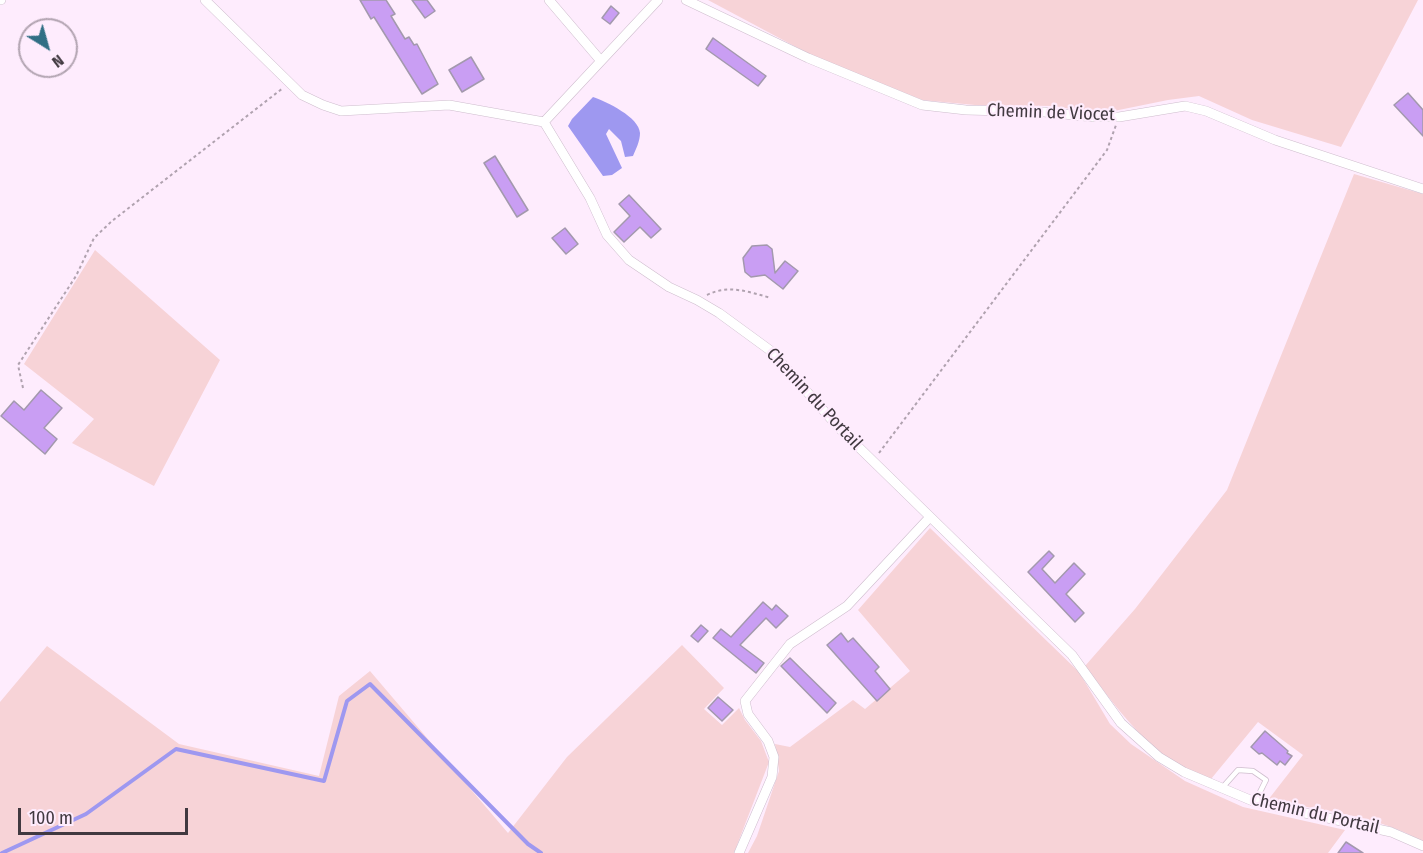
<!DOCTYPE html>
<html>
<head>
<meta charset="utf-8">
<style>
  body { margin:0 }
  #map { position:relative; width:1423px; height:853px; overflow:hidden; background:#feecfd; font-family:"Fira Sans Condensed",sans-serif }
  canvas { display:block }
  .north { position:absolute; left:18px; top:18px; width:60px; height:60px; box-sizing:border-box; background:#feecfd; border:2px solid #b2a4b1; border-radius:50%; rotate:143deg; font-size:16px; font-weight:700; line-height:24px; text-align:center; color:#413940 }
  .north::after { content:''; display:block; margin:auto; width:21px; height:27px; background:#316f85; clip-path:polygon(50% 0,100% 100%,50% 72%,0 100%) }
  .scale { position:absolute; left:18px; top:808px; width:170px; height:27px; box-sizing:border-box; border:3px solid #413940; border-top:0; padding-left:8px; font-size:18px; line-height:21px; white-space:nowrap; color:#413940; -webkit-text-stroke:4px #feecfd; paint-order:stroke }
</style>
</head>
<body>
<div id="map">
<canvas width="1423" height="853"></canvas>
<div class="north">N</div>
<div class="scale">100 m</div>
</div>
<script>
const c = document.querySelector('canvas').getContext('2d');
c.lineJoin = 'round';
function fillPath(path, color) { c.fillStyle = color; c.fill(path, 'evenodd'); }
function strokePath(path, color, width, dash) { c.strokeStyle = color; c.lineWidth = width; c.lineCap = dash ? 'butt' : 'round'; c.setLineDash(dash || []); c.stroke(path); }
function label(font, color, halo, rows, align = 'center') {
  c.font = font + ' "Fira Sans Condensed",sans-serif'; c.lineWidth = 4.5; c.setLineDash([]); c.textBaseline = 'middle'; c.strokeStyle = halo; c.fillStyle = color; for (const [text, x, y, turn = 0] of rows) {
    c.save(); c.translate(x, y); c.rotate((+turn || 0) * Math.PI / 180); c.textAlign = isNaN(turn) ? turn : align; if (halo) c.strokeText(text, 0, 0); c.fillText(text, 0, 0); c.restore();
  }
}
fillPath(new Path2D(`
  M708 0H1418L1341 147 1252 120 1199 96 1168 100 1099 114 1054 106 975 105 922 100 813 56Z
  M1354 174 1423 194V842C1378 815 1319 810 1268 800L1303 755 1258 722 1211 779C1201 775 1191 771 1181 766 1144 747 1110 699 1085 666L1135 609 1227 490Z
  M95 250 220 360 154 486 72 443 94 419 24 364Z
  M930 528 1079 672 1110 724 1131 744 1185 781 1243 807 1345 830 1328 853H748L757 836 779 771 775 744 790 747 853 700 865 709 910 671 858 610Z
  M682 645 724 688 704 709 722 725 739 708 745 720 761 741 769 762 734 853H0V702L47 646 179 744 319 776 339 696 370 671 508 833 567 757Z`), '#f7d3d7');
fillPath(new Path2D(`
  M593 97C607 102 639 117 640 133 640 141 636 149 633 156L625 157 621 141 609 129 606 134 622 168 612 175 603 176 568 126 572 119Z`), '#9e98f0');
strokePath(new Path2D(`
  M2 853 86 814 176 749 324 781 347 701 370 684 528 844 541 853`), '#9e98f0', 4);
const building = new Path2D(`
  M360 0H386L395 14 391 16 405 39 409 37 414 45 417 44 438 84 422 94 374 17 371 19Z
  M412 0H427L435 11 425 18Z
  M611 6 619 13 610 24 602 18Z
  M713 38 766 76 758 86 706 49Z
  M471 57 484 79 462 92 449 70Z
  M1408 93 1423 110V136L1394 105Z
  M495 156 528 210 517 217 484 163Z
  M629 195 661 229 651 238 640 227 624 242 614 232 630 216 619 204Z
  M565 228 578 244 566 254 552 238Z
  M767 245 772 249 775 273 785 261 798 271 783 289 765 275 751 277 745 272 743 258 752 246Z
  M41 390 62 408 44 428 57 439 45 454 1 416 14 401 24 410Z
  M1049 551 1054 556 1042 569 1055 583 1074 563 1085 574 1066 594 1084 613 1075 622 1028 572Z
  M763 602 772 610 776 605 788 616 776 628 766 618 740 645 764 663 756 673 713 638 721 629 731 637Z
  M701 625 708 631 698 642 691 636Z
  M841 633 848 642 853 638 879 667 875 671 890 689 877 701 827 645Z
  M790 658 836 703 827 713 781 666Z
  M718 697 733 710 722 721 708 708Z
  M1265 731 1288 751 1287 753 1292 756 1285 765 1280 761 1277 765 1262 753 1259 754 1251 747Z
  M1346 842 1363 853H1338Z`);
fillPath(building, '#c99ef3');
strokePath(building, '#a399ad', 1.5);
const service = new Path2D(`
  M1222 788 1238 770 1253 771 1266 780 1255 802`);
const minor = new Path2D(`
  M0 0H1
  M205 0 302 95 323 105 341 111 449 105 544 122 590 198 607 235 629 260 669 287 697 300 719 313 771 351 839 428 1072 655 1121 723 1159 757 1184 772 1255 802 1391 832 1423 846
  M549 0 601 61
  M686 0 808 58 922 105 966 110 1044 112 1093 117H1119L1185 106 1206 111 1275 140 1423 189
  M544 122 658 0
  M739 853 772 777 774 757 768 741 748 714 745 701 790 644 847 606 930 517`);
strokePath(service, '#cebdcd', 6);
strokePath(minor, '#cebdcd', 10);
strokePath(new Path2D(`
  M707 295C729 284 749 292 771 298
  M23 388 18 365 76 276 94 238 112 221 283 88
  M879 453 1107 150 1116 125`), '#b0a2af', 2, [3, 3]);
strokePath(service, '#fff', 4.5);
strokePath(minor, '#fff', 9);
label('18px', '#413940', '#feecfd', [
  ["Chemin de Viocet",1051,113,2],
  ["Chemin du Portail",814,399,47],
  ["Chemin du Portail",1315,814,13]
]);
</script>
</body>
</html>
